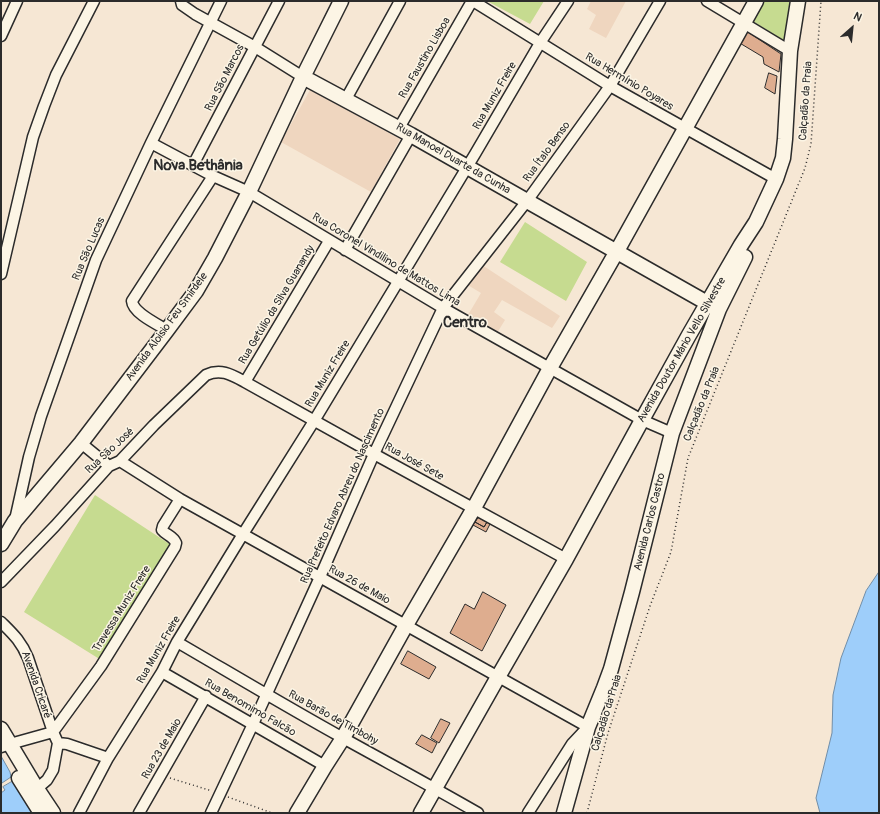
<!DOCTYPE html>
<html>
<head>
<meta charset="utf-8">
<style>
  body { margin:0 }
  #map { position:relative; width:880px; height:814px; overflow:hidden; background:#f6e7d4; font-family:Pangolin,sans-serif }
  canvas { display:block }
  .frame { position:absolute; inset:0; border:2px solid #2b2b2b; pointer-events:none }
  .north { position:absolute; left:832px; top:8px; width:40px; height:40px; -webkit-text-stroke:3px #fcf5e5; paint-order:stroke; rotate:27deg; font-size:11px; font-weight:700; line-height:16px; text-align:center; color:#2b2b2b }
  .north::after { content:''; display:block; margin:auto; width:14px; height:18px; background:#2b2b2b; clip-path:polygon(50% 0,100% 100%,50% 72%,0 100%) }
</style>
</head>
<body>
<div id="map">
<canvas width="880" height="814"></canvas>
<div class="frame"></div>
<div class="north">N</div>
</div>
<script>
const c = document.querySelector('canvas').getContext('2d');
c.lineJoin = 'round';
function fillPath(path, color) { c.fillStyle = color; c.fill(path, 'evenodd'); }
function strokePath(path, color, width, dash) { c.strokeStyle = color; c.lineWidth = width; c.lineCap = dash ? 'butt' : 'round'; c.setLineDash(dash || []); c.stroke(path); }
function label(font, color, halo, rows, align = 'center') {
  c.font = font + ' Pangolin,sans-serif'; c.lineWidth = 3; c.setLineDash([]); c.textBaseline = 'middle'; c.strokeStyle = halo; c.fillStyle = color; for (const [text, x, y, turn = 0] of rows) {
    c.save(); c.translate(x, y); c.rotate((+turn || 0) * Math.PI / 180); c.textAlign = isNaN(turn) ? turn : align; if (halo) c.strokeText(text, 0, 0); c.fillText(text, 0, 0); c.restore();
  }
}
fillPath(new Path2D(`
  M591 1H626L606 38 589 29 596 15 587 9Z
  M310 90 400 139 371 192 281 142Z
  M479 263 560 316 552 328 502 300 494 312 505 320 497 333 468 315 481 293 466 284Z`), '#efd6bf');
fillPath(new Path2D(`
  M487 1H544L530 24Z
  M762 1H792L788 43 751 20Z
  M525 222 587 262 566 301 500 262Z
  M95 495 171 545 101 660 24 612Z`), '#c6db90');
const water = new Path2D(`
  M879 572V813H820L816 798 832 733 833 695 841 658 866 591Z
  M1 756 10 772 11 777 2 783Z
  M15 780 34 813H1V793L5 790 3 787Z`);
fillPath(water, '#9ecefa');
strokePath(water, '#708da7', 1);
const building = new Path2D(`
  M745 30 781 54 779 72 764 64 763 57 738 42Z
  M769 73 777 76 775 94 765 88Z
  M479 518 487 522 484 527 475 522 477 519Z
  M475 522 484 527 487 522 490 524 486 532 473 525Z
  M483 592 506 605 482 651 450 633 465 604 474 609Z
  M408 651 436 667 429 679 401 664Z
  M441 719 450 723 439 743 431 738Z
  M422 735 437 743 432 753 416 744Z`);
fillPath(building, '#dead8f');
strokePath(building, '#2b2b2b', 1);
const street = new Path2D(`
  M181 1 182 5 195 14 255 47 303 77
  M473 1 610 86 776 179
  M707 1 790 51
  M1 36 17 1
  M346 99 400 1
  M399 128 472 1
  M151 143 213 176 249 192 443 308 642 420 672 433
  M193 165 279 1
  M345 250 411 135
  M1 274 33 137 44 106 56 75 94 1
  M167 330C157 324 133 313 132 301L213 176
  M245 382 329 241
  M81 443 109 466
  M120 461 180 499 588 727 572 744 528 813
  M15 520 29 457 41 416 96 260 151 143 221 1
  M1 582 55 526 109 466 120 461 154 425 206 375C221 368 232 375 245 382L374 454 566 559
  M1 622C13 634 21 641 28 658L53 732 58 743 53 770 47 780 33 792
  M177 642C232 674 287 707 343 738 388 763 433 787 478 813
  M162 672 325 766
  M58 743 67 744 108 758
  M1 747 10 744 53 732 101 666 175 547 176 543C173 536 166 535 162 530L163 526 180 499
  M79 813 108 758 162 672 177 642 243 534 314 421 475 154 540 43 568 1
  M139 813 206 696
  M211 813 253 724 320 577 374 454 443 308 527 201 610 86 660 1`);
const secondary = new Path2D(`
  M303 77 411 135 527 201 716 308
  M1 544 15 521 81 443 167 330 196 291 215 258 249 192 303 77 341 1
  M1 729 37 789 53 813
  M19 778 41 813
  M297 813 325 766 343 738 406 625 474 508 550 368 617 251 756 1
  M421 813 498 677 566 559 642 420 689 335 741 245 756 222 776 179 783 158 785 139 790 51 798 1
  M564 813 588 727 604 688 611 669 632 592 672 433 719 309 745 257`);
strokePath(street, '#2b2b2b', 13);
strokePath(secondary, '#2b2b2b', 17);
strokePath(new Path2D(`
  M170 778 212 791
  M228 797 272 813
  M587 813 608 733 650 606 671 552 688 458 805 168 811 144 821 1`), '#2b2b2b', 1.5, [1, 3]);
strokePath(street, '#fcf5e5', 10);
strokePath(secondary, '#fcf5e5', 14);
label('11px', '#2b2b2b', '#fcf5e5', [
  ["Rua Faustino Lisboa",425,58,-60],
  ["Rua São Marcos",225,78,-63],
  ["Rua Hermínio Poyares",629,82,31],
  ["Rua Muniz Freire",495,96,-60],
  ["Calçadão da Praia",806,101,-86],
  ["Rua Ítalo Benso",547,152,-54],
  ["Rua Manoel Duarte da Cunha",453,159,30],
  ["Rua São Lucas",89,249,-67],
  ["Rua Coronel Vindilino de Mattos Lima",386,260,31],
  ["Rua Getúlio da Silva Guanandy",277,305,-59],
  ["Avenida Aloisio Feu Smirdele",167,327,-54],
  ["Avenida Doutor Mário Vello Silvestre",682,350,-60],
  ["Rua Muniz Freire",328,374,-59],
  ["Calçadão da Praia",702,404,-68],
  ["Rua São José",110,451,-43],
  ["Rua José Sete",414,462,29],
  ["Rua Prefeito Edvaro Abreu do Nascimento",343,496,-66],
  ["Avenida Carlos Castro",650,522,-76],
  ["Rua 26 de Maio",359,585,29],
  ["Travessa Muniz Freire",122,609,-58],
  ["Rua Muniz Freire",159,650,-60],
  ["Avenida Cricaré",36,685,71],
  ["Rua Benomimo Falcão",250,708,30],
  ["Calçadão da Praia",607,713,-73],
  ["Rua Barão de Timbohy",333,718,29],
  ["Rua 23 de Maio",162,749,-60]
]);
label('bold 15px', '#2b2b2b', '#fcf5e5', [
  ["Nova Bethânia",198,166],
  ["Centro",465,323]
]);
</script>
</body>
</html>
